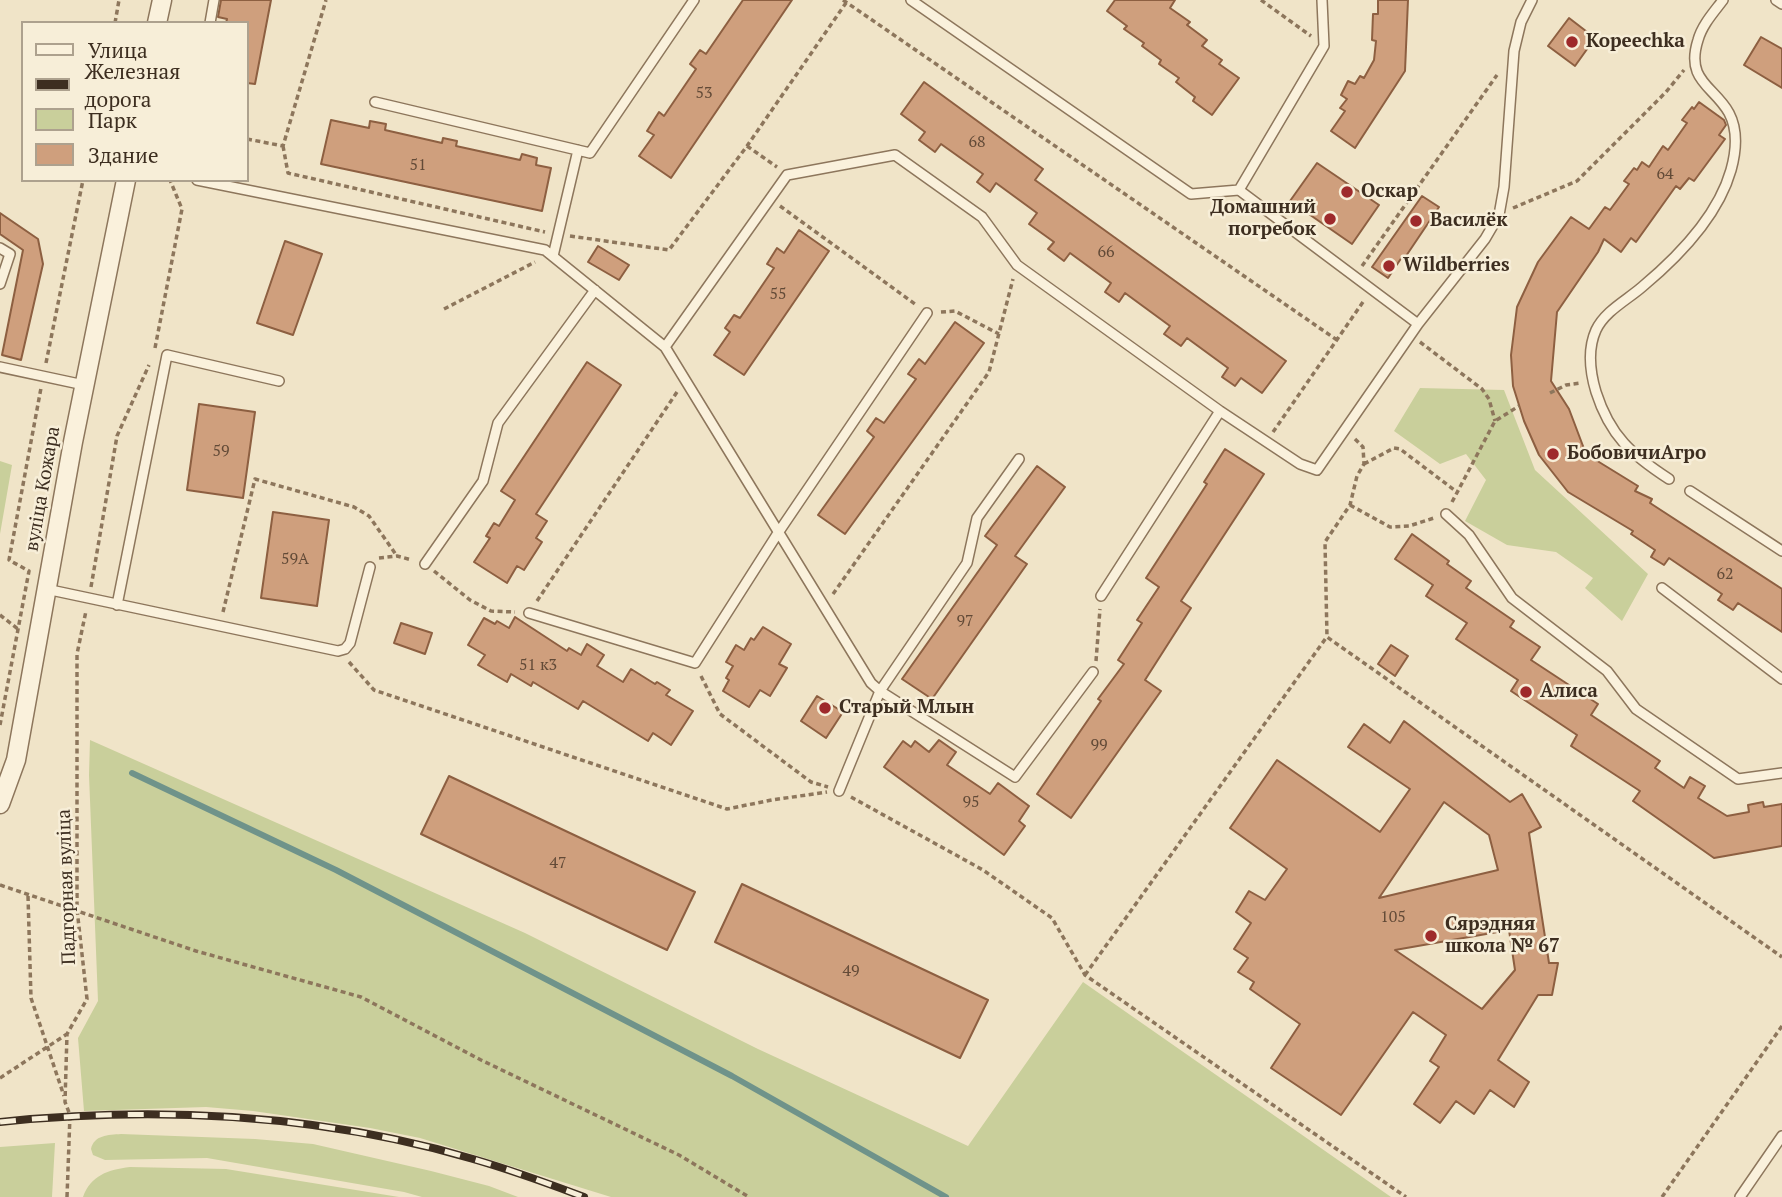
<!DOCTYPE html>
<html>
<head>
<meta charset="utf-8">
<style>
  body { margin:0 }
  #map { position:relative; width:1782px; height:1197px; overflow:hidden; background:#f0e4c8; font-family:"PT Serif",serif }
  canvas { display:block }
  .legend { position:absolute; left:21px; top:21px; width:228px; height:161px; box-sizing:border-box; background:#f7eed8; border:2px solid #ada18e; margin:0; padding:9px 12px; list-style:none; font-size:21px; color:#3d2e20 }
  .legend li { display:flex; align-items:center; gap:14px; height:35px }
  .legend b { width:35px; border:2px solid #ada18e }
</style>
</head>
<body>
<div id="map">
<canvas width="1782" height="1197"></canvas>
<ul class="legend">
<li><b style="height:9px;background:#faf1dc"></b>Улица</li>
<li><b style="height:9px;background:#3d2e20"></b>Железная дорога</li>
<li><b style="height:19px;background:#c9cf9b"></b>Парк</li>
<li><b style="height:19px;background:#cf9f7d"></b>Здание</li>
</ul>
</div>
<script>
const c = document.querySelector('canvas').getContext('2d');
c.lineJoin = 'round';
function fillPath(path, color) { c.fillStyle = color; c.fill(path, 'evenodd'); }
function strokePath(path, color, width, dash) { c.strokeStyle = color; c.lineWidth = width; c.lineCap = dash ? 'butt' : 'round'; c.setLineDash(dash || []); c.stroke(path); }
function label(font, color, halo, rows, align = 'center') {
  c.font = font + ' "PT Serif",serif'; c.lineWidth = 5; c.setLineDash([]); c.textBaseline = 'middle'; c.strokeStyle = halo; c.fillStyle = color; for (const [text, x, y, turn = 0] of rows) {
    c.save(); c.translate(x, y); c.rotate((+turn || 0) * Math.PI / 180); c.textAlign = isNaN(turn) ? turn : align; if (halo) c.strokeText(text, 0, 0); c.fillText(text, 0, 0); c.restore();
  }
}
fillPath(new Path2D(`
  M1420 388 1504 390 1535 470 1648 574 1622 621 1585 588 1593 578 1556 552 1507 545 1465 521 1486 480 1466 454 1440 464 1394 431Z
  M0 461 12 465 0 534Z
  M90 740 525 933 758 1049 968 1146 1083 982 1391 1197H611L420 1138 370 1128 253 1111 206 1107 84 1111 78 1038 98 1001 89 775Z
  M121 1134 255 1139 313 1144 431 1171 489 1186 518 1197H422L404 1192 207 1158 105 1160 93 1155 91 1149C94 1135 108 1135 121 1134Z
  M55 1143 52 1197H0V1147Z
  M130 1167 226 1169 399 1197H83C91 1175 108 1170 130 1167Z`), '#c9cf9b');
strokePath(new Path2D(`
  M132 773 336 870 732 1076 946 1197`), '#6f938a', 6);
const building = new Path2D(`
  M221 0H271L255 84 247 83V23H226L227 19 218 17Z
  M743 0H792L671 178 639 156 654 135 647 131 659 112 664 116 696 69 690 64 700 50 706 54Z
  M1115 0H1175L1170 8 1190 22 1187 25 1207 40 1202 46 1222 60 1219 64 1239 78 1212 115 1193 101 1195 97 1176 82 1179 78 1159 64 1161 60 1142 46 1144 43 1124 29 1127 26 1107 11Z
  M1378 0H1408L1405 71 1355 148 1331 131 1345 111 1340 108 1347 99 1341 95 1348 81 1355 84 1360 76 1364 78 1374 60 1376 41 1372 40 1373 14H1378Z
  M1569 18 1595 38 1575 66 1548 46Z
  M1761 37 1782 49V88L1744 65Z
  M924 82 1043 169 1035 180 1286 361 1262 393 1241 378 1235 386 1222 377 1228 368 1187 338 1181 346 1164 334 1170 326 1125 293 1119 302 1105 292 1111 283 1070 253 1064 261 1048 249 1054 242 1029 224 1037 213 996 183 990 192 977 182 983 174 941 144 935 152 919 140 925 132 901 114Z
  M1699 102 1724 120 1726 125 1719 135 1725 139 1694 181 1689 178 1680 189 1676 186 1636 242 1631 238 1621 252 1604 239 1598 252 1557 312 1551 381 1569 409 1586 454 1638 486 1635 491 1652 499 1650 503 1782 589V632L1738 603 1733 610 1718 600 1722 594 1669 558 1664 565 1651 557 1655 550 1631 534 1633 531 1568 492 1539 455 1524 421 1513 386 1511 355 1517 307 1538 262 1571 217 1589 229 1605 207 1610 210 1629 184 1624 181 1634 168 1637 170 1642 162 1649 167 1663 146 1668 150 1687 123 1682 120 1692 107 1694 109Z
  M331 120 369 128 370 121 386 124 385 130 442 143 443 138 457 141 456 146 520 160 522 154 537 158 536 165 551 168 542 211 321 164Z
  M1317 163 1379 205 1352 244 1290 201Z
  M1422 196 1439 207 1404 259 1402 257 1388 278 1372 267Z
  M0 213 38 239 43 264 21 360 2 355 23 250 0 234Z
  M799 230 829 251 744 375 714 355 730 332 725 328 734 315 740 318 774 268 767 264 777 248 784 253Z
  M285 241 322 254 293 335 257 323Z
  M598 246 629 265 619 280 588 262Z
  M955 322 984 343 845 534 818 515 874 437 867 431 876 418 884 423 916 379 908 374 919 359 925 364Z
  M587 362 621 385 536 514 547 521 536 538 542 542 524 570 517 566 507 583 474 562 490 538 486 536 494 523 499 526 515 500 501 491Z
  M199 404 255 412 243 498 187 490Z
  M1225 449 1264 474 1181 601 1191 608 1145 680 1161 691 1071 818 1037 794 1101 701 1098 699 1124 664 1118 660 1142 623 1137 620 1159 587 1146 578 1207 484 1204 482Z
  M1037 466 1065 487 1015 556 1027 564 932 699 902 679 997 545 985 536Z
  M273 512 329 520 317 606 261 598Z
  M1412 534 1449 561 1447 564 1471 581 1466 588 1514 621 1510 627 1540 647 1531 660 1598 704 1591 715 1660 761 1655 768 1684 788 1690 777 1705 786 1698 798 1727 816 1749 812 1748 805 1763 802 1764 807 1782 804V846L1714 858 1633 801 1640 791 1571 746 1577 735 1511 691 1518 680 1456 639 1467 623 1426 596 1433 585 1395 559Z
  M515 617 567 651 569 648 581 655 587 644 604 655 597 666 623 682 631 669 655 684 657 682 670 690 666 695 693 711 671 745 653 733 648 741 583 701 578 709 533 682 531 686 511 674 507 682 478 665 485 655 468 645 484 618 495 624 497 621 509 628Z
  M401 623 432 633 425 654 394 643Z
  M763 627 791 644 779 664 787 668 770 696 760 690 749 707 723 691 729 680 726 678 733 666 726 662 736 645 744 650 751 638 754 640Z
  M1391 645 1408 656 1395 676 1378 664Z
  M817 696 843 712 826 738 801 721Z
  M1404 721 1510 802 1522 794 1541 827 1529 833 1549 963H1558L1552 995H1538L1498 1060 1529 1082 1514 1107 1490 1090 1474 1114 1456 1101 1440 1123 1414 1104 1439 1067 1430 1061 1446 1035 1413 1012 1341 1115 1271 1068 1300 1024 1250 989 1254 982 1238 972 1248 958 1234 949 1251 923 1236 912 1249 891 1265 900 1287 869 1230 828 1277 760 1380 832 1410 789 1348 747 1364 724 1390 743ZM1444 802 1489 835 1498 870 1379 898ZM1509 930 1515 970 1482 1009 1395 950Z
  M939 740 956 752 947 765 990 794 998 783 1029 806 1019 821 1025 826 1004 855 884 767 903 741 911 747 915 741 929 752Z
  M449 776 695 892 667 950 421 834Z
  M742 884 988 1000 960 1058 715 942Z`);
fillPath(building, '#cf9f7d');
strokePath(building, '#8d5f41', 2);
const lane = new Path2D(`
  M911 0 1191 194 1239 190 1418 324
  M1776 0 1782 4
  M210 23 214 0
  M375 102 590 153 694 0
  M197 180 545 250 665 347 787 175 895 155 982 217 1017 265 1220 411 1300 464 1317 470 1418 324 1485 239 1499 215 1504 187 1514 51 1521 22 1532 0
  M1239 190 1324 46 1322 0
  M0 248 10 254 0 284
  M553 256 578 150
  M665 347 871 683 880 691 1015 777 1093 672
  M0 367 84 385
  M1669 479C1632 455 1610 436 1596 392 1590 372 1587 350 1596 330 1605 311 1627 300 1642 287 1678 257 1718 216 1731 170 1736 152 1738 130 1729 113 1714 86 1685 81 1698 40 1702 25 1714 12 1723 0
  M1690 491 1782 551
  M1446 514 1469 535 1512 598 1607 671 1636 709 1738 779 1782 773
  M425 564 483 481 498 423 595 290
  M1662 588 1782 679
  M46 589 338 651 345 649 350 643 370 567
  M1101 596 1220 411
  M117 605 167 355 279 381
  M529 613 695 663 778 533 927 313
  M839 791 880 691 967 563 977 518 1019 459
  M1740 1197 1782 1136`);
const street = new Path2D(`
  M157 23 162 0
  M0 804 16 760 73 442 126 180`);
strokePath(lane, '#8d765c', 12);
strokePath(street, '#8d765c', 21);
strokePath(new Path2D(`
  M843 0 1337 340
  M1261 0 1311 36
  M115 23 119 0
  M247 139 283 146 326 0
  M283 146 288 173 545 232
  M747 146 777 167
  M780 206 915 304
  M1513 208 1577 181 1666 92 1684 70
  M570 236 669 250 747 146 848 0
  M1362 266 1497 75
  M444 309 535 262
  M941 312 955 311 999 334
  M1420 342 1482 389 1489 399 1495 421
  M155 348 182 209 170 180
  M46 363 83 180
  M1550 393 1566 385 1581 383
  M1273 432 1363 302
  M1355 439 1363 447 1364 464 1357 476 1350 505 1325 542 1327 637 1782 957
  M1364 464 1394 448 1400 449 1457 492
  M1452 502 1495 421 1519 406
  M1350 505 1390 527 1409 526 1434 518
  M379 558 397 556 412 560
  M434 571 470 600 491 611 515 612
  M91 587 117 436 149 365
  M833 594 989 372 1013 279
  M537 601 677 392
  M223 612 255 479 354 507 369 516 397 556
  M0 615 18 629
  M1096 661 1100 609
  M349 662 374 690 727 809 772 800 827 792
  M701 676 720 714 811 782 828 787
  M0 725 29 571 9 560 41 388
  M851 797 983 870 1052 918 1085 975 1406 1197
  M0 885 196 951 361 997 481 1060 679 1155 749 1197
  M28 896 31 998 64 1096
  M1085 975 1326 638
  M0 1078 67 1034
  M67 1197 70 1115 65 1102 67 1034 87 999 77 909V654L86 611
  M1662 1197 1782 1026`), '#8d765c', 3.5, [5, 3.5]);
strokePath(lane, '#faf1dc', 9);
strokePath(street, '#faf1dc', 18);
const rail = new Path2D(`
  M0 1122C158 1106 320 1114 473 1159 511 1170 547 1183 584 1197`);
strokePath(rail, '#3d2e20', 8);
strokePath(rail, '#f7eed8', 5, [16]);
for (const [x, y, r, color] of [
  [1572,42,7,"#9e2a2b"],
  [1347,192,7,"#9e2a2b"],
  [1330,219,7,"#9e2a2b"],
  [1416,221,7,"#9e2a2b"],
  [1389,266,7,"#9e2a2b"],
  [1553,454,7,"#9e2a2b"],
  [1526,692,7,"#9e2a2b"],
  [825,708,7,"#9e2a2b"],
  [1431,936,7,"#9e2a2b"]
]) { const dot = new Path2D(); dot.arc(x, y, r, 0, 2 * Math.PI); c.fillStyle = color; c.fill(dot); strokePath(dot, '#f7eed8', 2.5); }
label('16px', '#624a37', null, [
  ["53",704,93],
  ["68",977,142],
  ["51",418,165],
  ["64",1665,174],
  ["66",1106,252],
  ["55",778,294],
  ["59",221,451],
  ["59А",295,559],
  ["62",1725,574],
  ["97",965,621],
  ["51 к3",538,665],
  ["99",1099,745],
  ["95",971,802],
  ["47",558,863],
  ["105",1393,917],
  ["49",851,971]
]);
label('bold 19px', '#3d2e20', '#f7eed8', [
  ["Kopeechka",1586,42],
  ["Оскар",1361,192],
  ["Домашний",1316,208,"right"],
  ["погребок",1316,230,"right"],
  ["Василёк",1430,221],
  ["Wildberries",1403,266],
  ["БобовичиАгро",1567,454],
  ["Алиса",1540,692],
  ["Старый Млын",839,708],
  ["Сярэдняя",1445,925],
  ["школа № 67",1445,947]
], 'left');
label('19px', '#3d2e20', '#f7eed8', [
  ["вуліца Кожара",43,489,-80],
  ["Падгорная вуліца",67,887,-92]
]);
</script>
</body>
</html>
